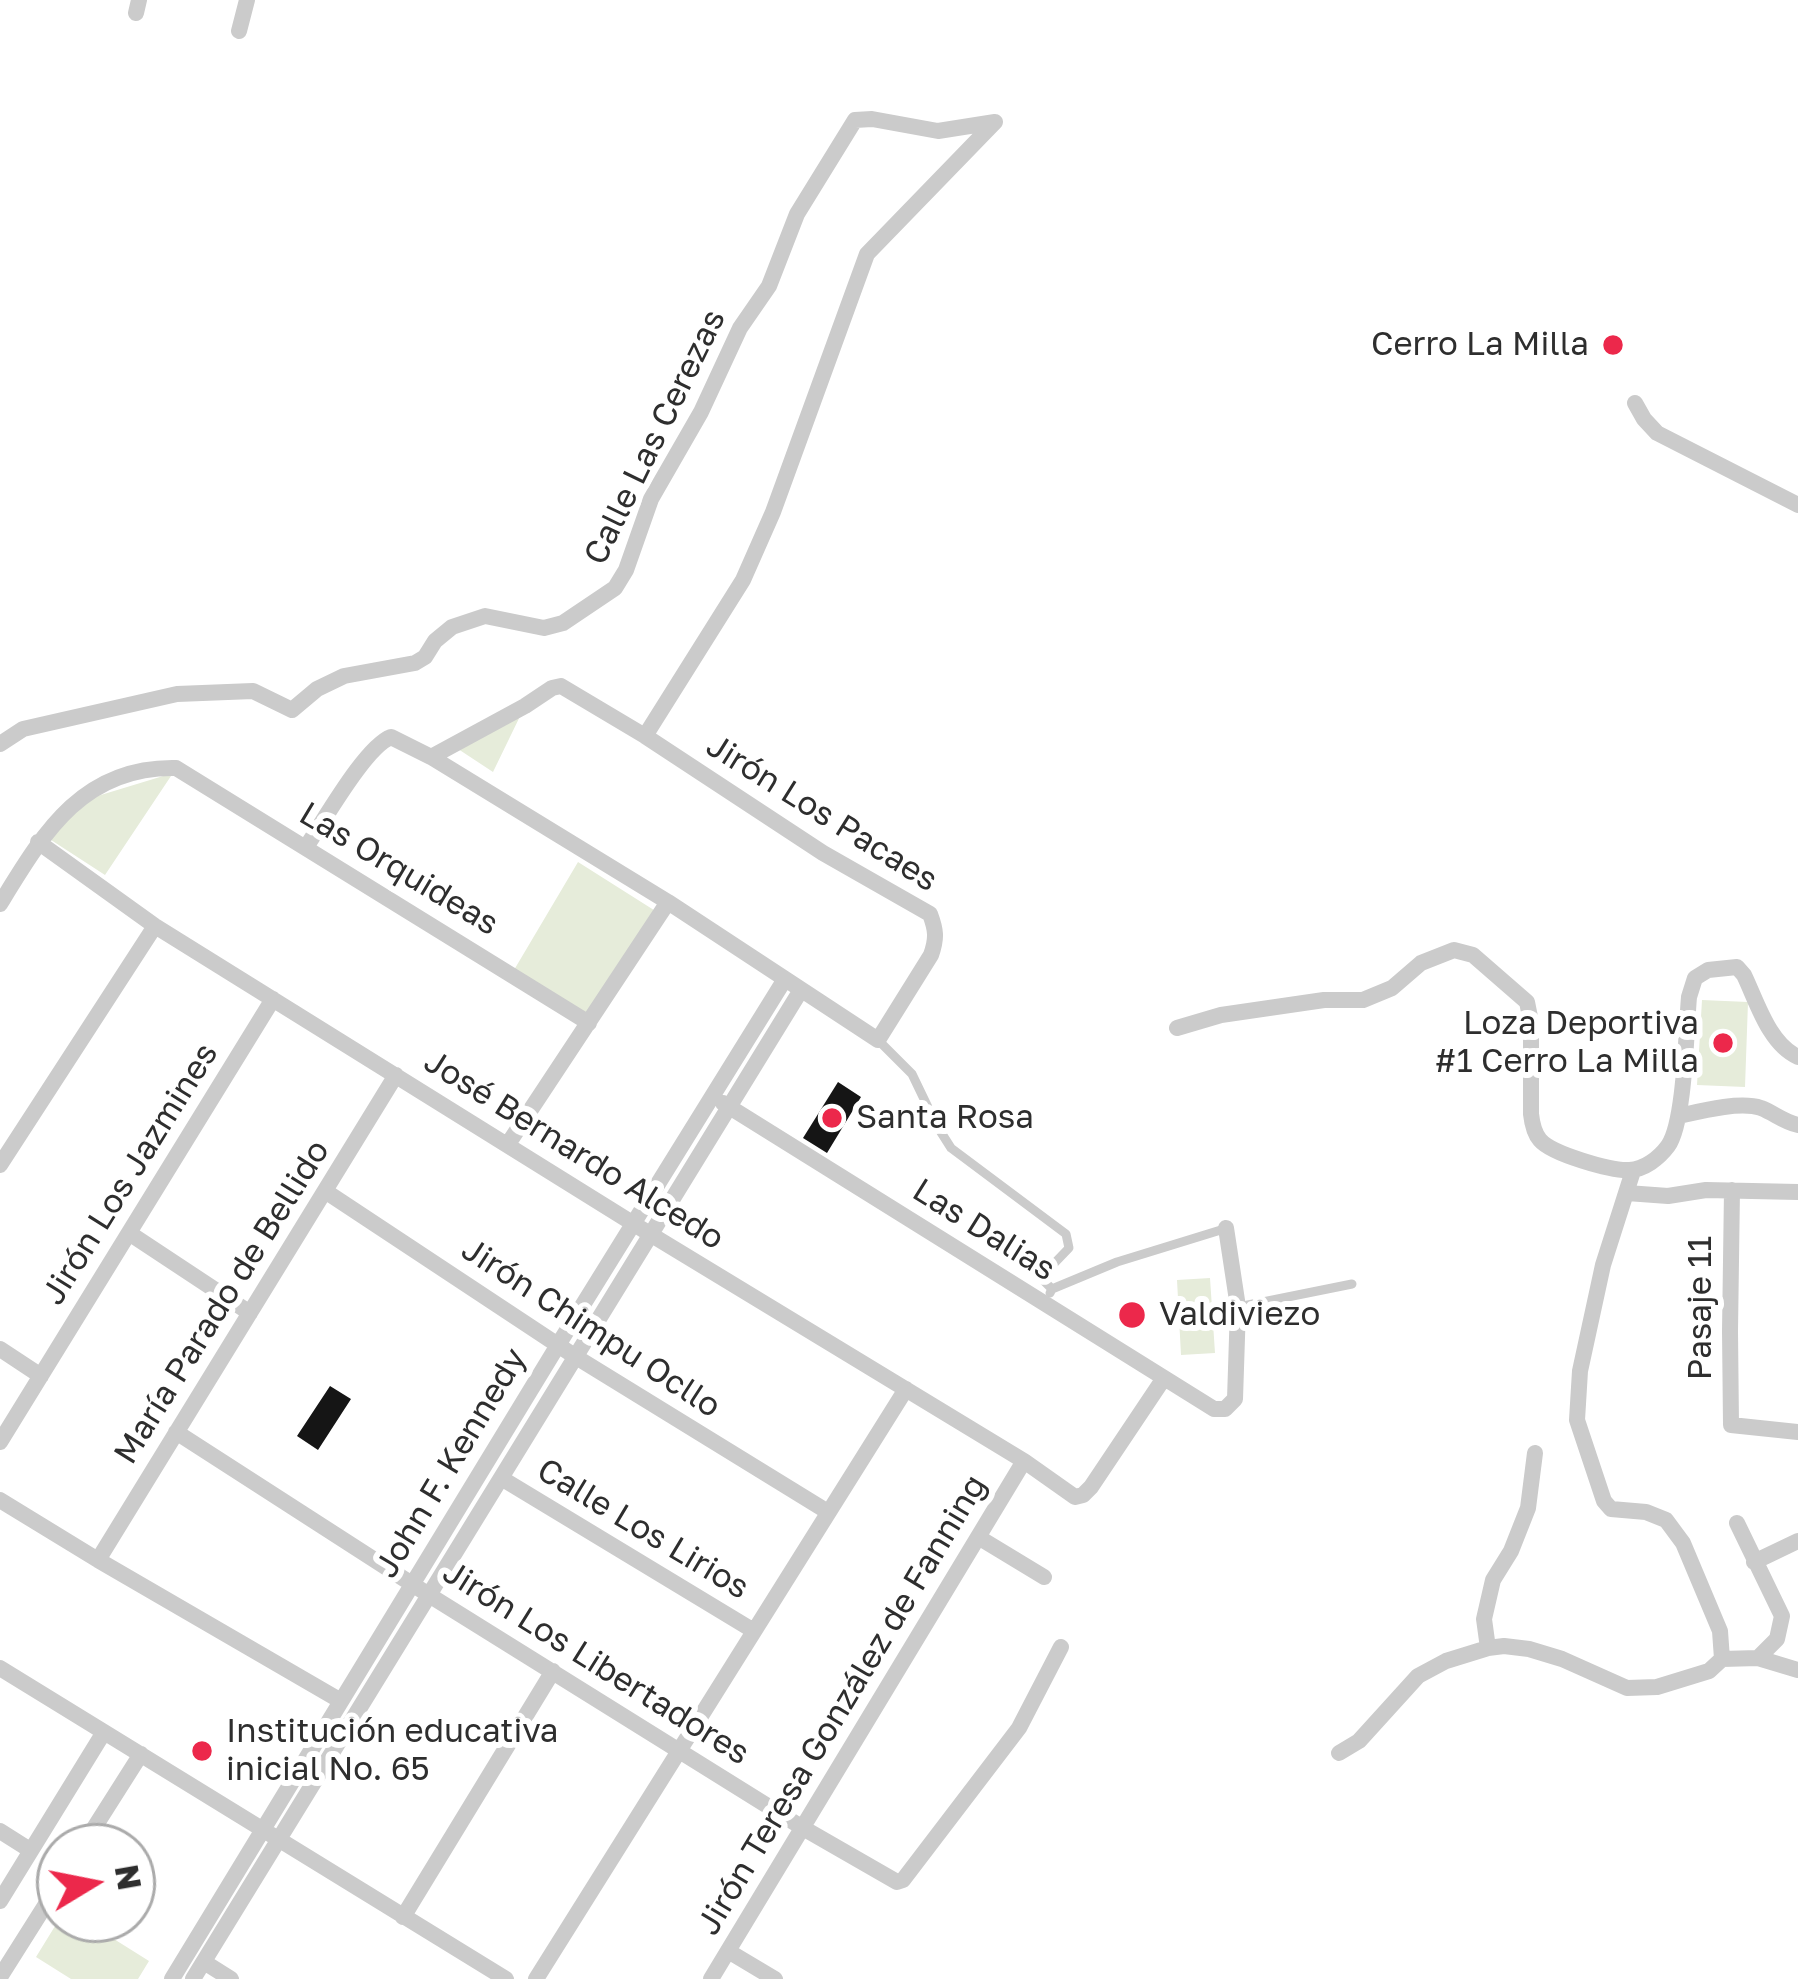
<!DOCTYPE html>
<html>
<head>
<meta charset="utf-8">
<style>
  body { margin:0 }
  #map { position:relative; width:1798px; height:1979px; overflow:hidden; background:#fff; font-family:"Golos Text",sans-serif }
  canvas { display:block }
  .north { position:absolute; left:36px; top:1823px; width:120px; height:120px; box-sizing:border-box; background:#fff; border:3px solid #ababab; border-radius:50%; rotate:80deg; font-size:33px; font-weight:700; line-height:48px; text-align:center; color:#2e2e2e }
  .north::after { content:''; display:block; margin:auto; width:42px; height:54px; background:#ec284b; clip-path:polygon(50% 0,100% 100%,50% 72%,0 100%) }
</style>
</head>
<body>
<div id="map">
<canvas width="1798" height="1979"></canvas>
<div class="north">N</div>
</div>
<script>
const c = document.querySelector('canvas').getContext('2d');
c.lineJoin = 'round';
function fillPath(path, color) { c.fillStyle = color; c.fill(path, 'evenodd'); }
function strokePath(path, color, width, dash) { c.strokeStyle = color; c.lineWidth = width; c.lineCap = dash ? 'butt' : 'round'; c.setLineDash(dash || []); c.stroke(path); }
function label(font, color, halo, rows, align = 'center') {
  c.font = font + ' "Golos Text",sans-serif'; c.lineWidth = 12; c.setLineDash([]); c.textBaseline = 'middle'; c.strokeStyle = halo; c.fillStyle = color; for (const [text, x, y, turn = 0] of rows) {
    c.save(); c.translate(x, y); c.rotate((+turn || 0) * Math.PI / 180); c.textAlign = isNaN(turn) ? turn : align; if (halo) c.strokeText(text, 0, 0); c.fillText(text, 0, 0); c.restore();
  }
}
fillPath(new Path2D(`
  M525 706 493 772 452 745Z
  M173 773 105 875 48 838 91 798Z
  M578 862 657 912 590 1016 514 970Z
  M1702 1000 1748 1002 1745 1087 1697 1085Z
  M1210 1278 1215 1353 1181 1355 1177 1280Z
  M60 1918 82 1919 149 1961 138 1979H71L36 1957Z`), '#e6ecda');
fillPath(new Path2D(`
  M838 1082 861 1097 827 1153 803 1138Z
  M330 1386 351 1399 318 1450 297 1436Z`), '#151515');
strokePath(new Path2D(`
  M878 1040 912 1074 937 1126 951 1148 1066 1234 1069 1248 1044 1274V1281L1052 1289
  M1050 1293 1052 1289 1117 1262 1224 1229
  M1238 1307 1352 1284`), '#cbcbcb', 9);
strokePath(new Path2D(`
  M136 13 139 0
  M239 31 247 0
  M1635 403 1644 419 1657 433 1798 505
  M645 736 743 580 773 512 867 254 995 122
  M0 744 23 729 177 694 253 691 292 710 317 689 344 676 415 663 425 657 435 641 452 627 485 616 544 628 563 623 615 588 626 570 651 499 701 412 740 328 769 286 797 214 855 120 872 119 938 131 995 122
  M38 842 155 926 650 1234 1024 1461 1075 1497 1083 1495 1091 1487 1164 1378
  M306 847C324 821 365 747 391 737L431 757 668 902 878 1040 931 955C937 938 936 930 930 914L823 853 645 736 561 686 552 688 525 706 431 757
  M0 904C43 834 82 766 176 768L589 1023
  M1177 1028 1221 1015 1324 1000H1363L1392 988 1421 963 1454 950 1473 955 1527 1002 1531 1022V1114C1532 1123 1534 1133 1540 1140 1552 1154 1611 1171 1629 1170 1644 1170 1659 1158 1668 1146 1685 1122 1686 1030 1689 997L1695 978 1708 970 1737 967 1744 975C1757 1002 1769 1044 1798 1057
  M723 1103 1214 1409H1225L1235 1399 1238 1307 1226 1228
  M1679 1116C1701 1111 1740 1101 1761 1108 1774 1113 1784 1122 1798 1125
  M508 1144 668 902
  M0 1165 155 926
  M1732 1190 1730 1331 1731 1425 1798 1432
  M325 1191 576 1357 828 1512
  M1627 1193 1668 1196 1706 1190 1798 1192
  M129 1233 250 1313
  M0 1349 41 1376
  M176 1432 429 1595 803 1828 897 1882 903 1880 1019 1728 1061 1647
  M0 1442 273 999
  M501 1478 754 1631
  M0 1500 98 1560 341 1701
  M1737 1523 1782 1616 1777 1639 1758 1658
  M978 1537 1044 1577
  M98 1560 396 1075
  M1754 1562 1798 1541
  M1488 1648 1484 1619 1493 1580 1511 1551 1528 1508 1535 1453
  M1722 1659 1758 1658 1798 1670
  M0 1668 506 1979
  M1339 1753 1359 1741 1418 1676 1446 1661 1488 1648 1504 1646 1529 1649 1562 1659 1627 1688 1657 1687 1709 1671 1722 1659 1720 1631 1683 1543 1666 1520 1646 1512 1611 1509 1604 1501 1577 1420 1580 1371 1603 1265 1633 1171
  M0 1831 30 1850
  M82 1847 141 1754
  M0 1901 104 1732
  M403 1917 553 1671
  M728 1951 775 1979
  M204 1962 231 1979
  M0 1977 60 1882
  M172 1979 558 1345 785 979
  M193 1979 801 990
  M536 1979 906 1389
  M711 1979 1024 1461`), '#cbcbcb', 16);
for (const [x, y, r, color] of [
  [1613,345,12,"#ec284b"],
  [1723,1043,12,"#ec284b"],
  [832,1118,12,"#ec284b"],
  [1132,1315,15,"#ec284b"],
  [202,1751,12,"#ec284b"]
]) { const dot = new Path2D(); dot.arc(x, y, r, 0, 2 * Math.PI); c.fillStyle = color; c.fill(dot); strokePath(dot, '#fff', 4.5); }
label('33px', '#2e2e2e', '#fff', [
  ["Cerro La Milla",1589,345,"right"],
  ["Loza Deportiva",1699,1024,"right"],
  ["#1 Cerro La Milla",1699,1062,"right"],
  ["Santa Rosa",856,1118],
  ["Valdiviezo",1159,1315],
  ["Institución educativa",226,1732],
  ["inicial No. 65",226,1770]
], 'left');
label('33px', '#2e2e2e', '#fff', [
  ["Calle Las Cerezas",655,437,-64],
  ["Jirón Los Pacaes",822,813,32],
  ["Las Orquideas",399,869,31],
  ["José Bernardo Alcedo",574,1150,32],
  ["Jirón Los Jazmines",130,1174,-58],
  ["Las Dalias",984,1230,32],
  ["María Parado de Bellido",222,1302,-58],
  ["Pasaje 11",1701,1308,-90],
  ["Jirón Chimpu Ocllo",591,1328,33],
  ["John F. Kennedy",451,1463,-59],
  ["Calle Los Lirios",643,1529,31],
  ["Jirón Los Libertadores",596,1663,32],
  ["Jirón Teresa González de Fanning",842,1705,-59]
]);
</script>
</body>
</html>
